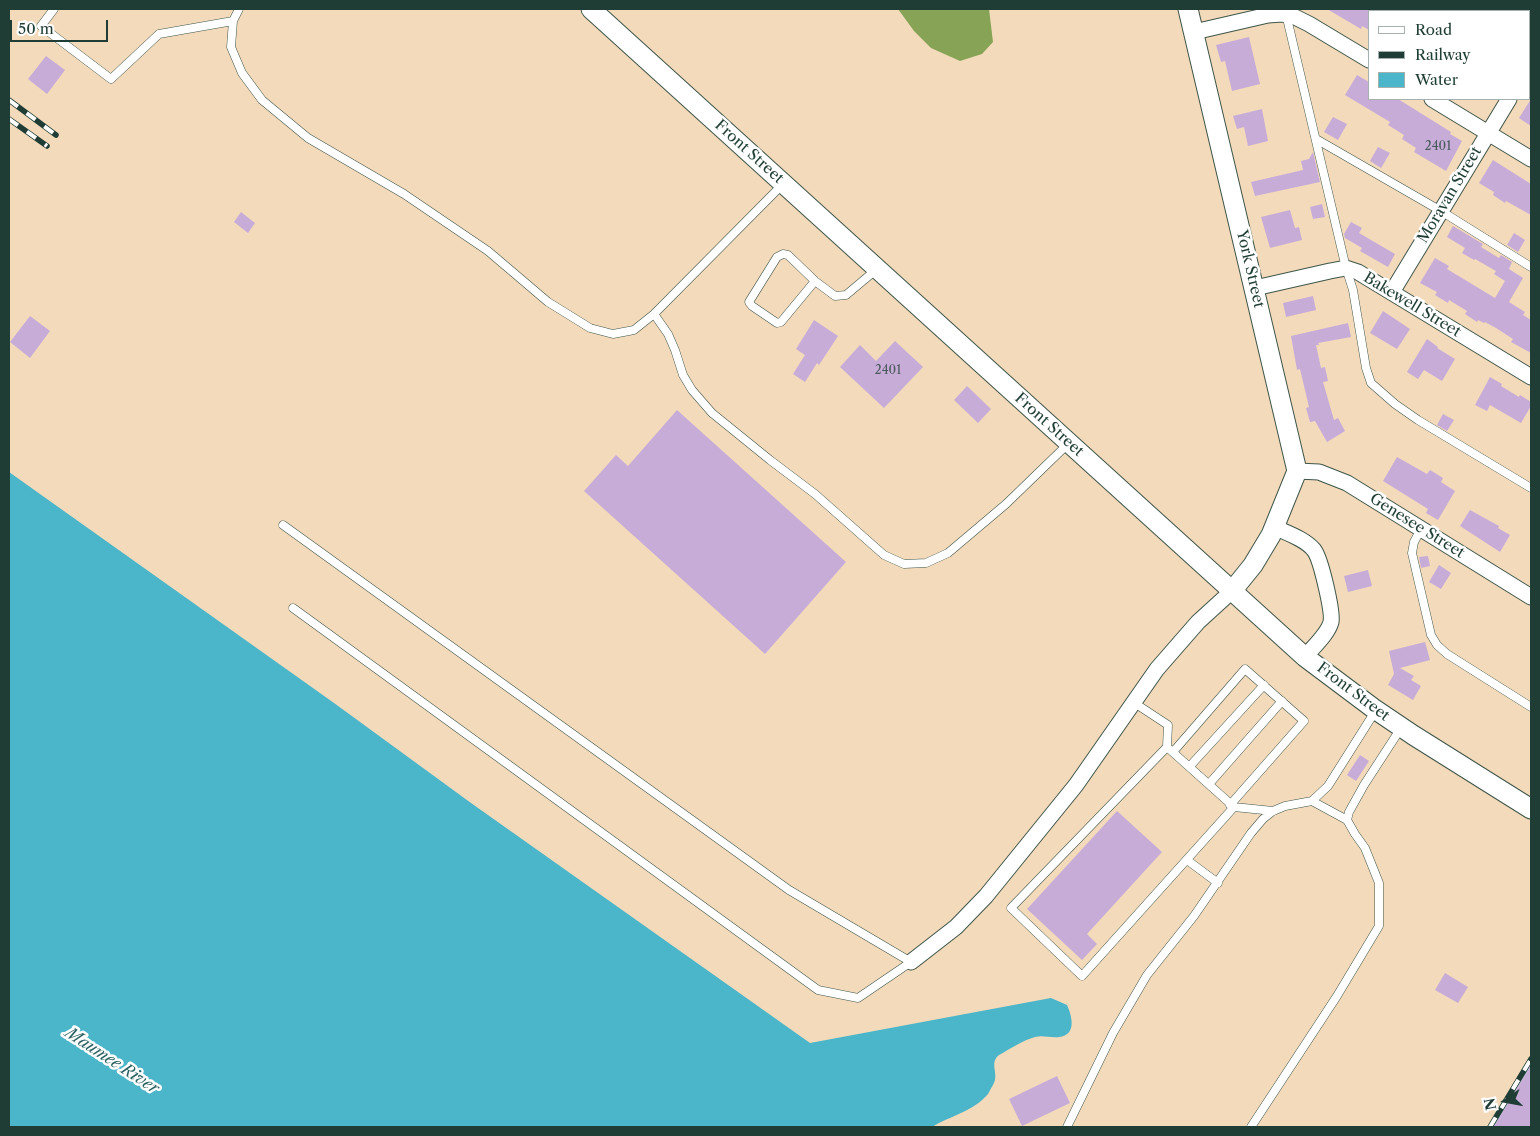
<!DOCTYPE html>
<html>
<head>
<meta charset="utf-8">
<style>
  body { margin:0 }
  #map { position:relative; width:1540px; height:1136px; overflow:hidden; background:#f3dabb; font-family:"Libre Caslon Text",serif }
  canvas { display:block }
  .frame { position:absolute; inset:0; border:10px solid #1f3d34; pointer-events:none }
  .legend { position:absolute; left:1368px; top:10px; width:162px; height:90px; box-sizing:border-box; background:#fff; border:1px solid #a5b1ae; margin:0; padding:6px 9px; list-style:none; font-size:15px; color:#1f3d34 }
  .legend li { display:flex; align-items:center; gap:10px; height:25px }
  .legend b { width:25px; border:1px solid #a5b1ae }
  .north { position:absolute; left:1480px; top:1076px; width:50px; height:50px; -webkit-text-stroke:4px #fff; paint-order:stroke; rotate:258deg; font-size:14px; font-weight:700; line-height:20px; text-align:center; color:#1f3d34 }
  .north::after { content:''; display:block; margin:auto; width:18px; height:22px; background:#1f3d34; clip-path:polygon(50% 0,100% 100%,50% 72%,0 100%) }
  .scale { position:absolute; left:10px; top:20px; width:98px; height:22px; box-sizing:border-box; border:2px solid #1f3d34; border-top:0; padding-left:6px; font-size:15px; line-height:18px; white-space:nowrap; color:#1f3d34; -webkit-text-stroke:4px #fff; paint-order:stroke }
</style>
</head>
<body>
<div id="map">
<canvas width="1540" height="1136"></canvas>
<div class="frame"></div>
<ul class="legend">
<li><b style="height:6px;background:#fff"></b>Road</li>
<li><b style="height:6px;background:#1f3d34"></b>Railway</li>
<li><b style="height:14px;background:#4bb5c9"></b>Water</li>
</ul>
<div class="north">N</div>
<div class="scale">50 m</div>
</div>
<script>
const c = document.querySelector('canvas').getContext('2d');
c.lineJoin = 'round';
function fillPath(path, color) { c.fillStyle = color; c.fill(path, 'evenodd'); }
function strokePath(path, color, width, dash) { c.strokeStyle = color; c.lineWidth = width; c.lineCap = dash ? 'butt' : 'round'; c.setLineDash(dash || []); c.stroke(path); }
function label(font, color, halo, rows, align = 'center') {
  c.font = font + ' "Libre Caslon Text",serif'; c.lineWidth = 5; c.setLineDash([]); c.textBaseline = 'middle'; c.strokeStyle = halo; c.fillStyle = color; for (const [text, x, y, turn = 0] of rows) {
    c.save(); c.translate(x, y); c.rotate((+turn || 0) * Math.PI / 180); c.textAlign = isNaN(turn) ? turn : align; if (halo) c.strokeText(text, 0, 0); c.fillText(text, 0, 0); c.restore();
  }
}
fillPath(new Path2D(`
  M1531 1062V1127H1489Z`), '#c6c0da');
fillPath(new Path2D(`
  M898 9H989L993 42 982 54 960 61 931 48 914 31Z`), '#87a456');
fillPath(new Path2D(`
  M9 472 334 703 471 803 810 1043 1051 998 1067 1005C1072 1016 1077 1035 1059 1037 1051 1038 1042 1035 1035 1037 1023 1040 1010 1049 999 1055 990 1062 997 1071 995 1080 994 1084 990 1090 988 1094 974 1111 950 1116 932 1127H9Z`), '#4bb5c9');
fillPath(new Path2D(`
  M1327 9H1369V30L1362 26 1361 29Z
  M1249 37 1260 84 1232 91 1225 61 1221 62 1216 45Z
  M46 56 65 70 47 94 28 79Z
  M1357 75 1369 82V99H1398L1451 132 1450 134 1462 141 1446 171 1414 152 1416 148 1402 139 1404 135 1388 125 1390 122 1345 95Z
  M1531 99V126L1519 118Z
  M1262 109 1268 141 1248 146 1244 127 1237 129 1233 116Z
  M1333 117 1347 124 1338 140 1324 132Z
  M1378 147 1390 153 1381 168 1370 161Z
  M1313 152 1320 182 1255 196 1251 182 1303 170 1301 161 1309 159Z
  M1493 160 1531 184V215L1506 201 1505 203 1493 195 1494 192 1479 183Z
  M1322 204 1325 217 1313 219 1310 207Z
  M1290 210 1295 228 1299 227 1302 240 1270 248 1261 217Z
  M241 212 255 223 248 233 234 222Z
  M1351 222 1362 228 1359 233 1395 254 1388 267 1360 251 1362 248 1345 238 1344 234Z
  M1453 226 1483 244 1481 247 1499 258 1501 255 1512 262 1509 269 1523 278 1509 302 1525 312 1523 315 1531 320V353L1511 342 1513 339 1496 328 1485 322 1484 323 1478 320 1477 322 1465 314 1467 311 1449 300 1448 303 1435 295 1437 292 1420 283 1435 258 1449 266 1447 269 1495 298 1505 281 1494 274 1496 271 1475 259 1474 260 1462 253 1465 248 1447 237Z
  M1514 233 1525 240 1518 252 1507 245Z
  M1313 296 1316 310 1286 317 1283 303Z
  M1383 311 1410 329 1397 349 1370 333Z
  M30 316 50 331 30 358 10 342Z
  M814 320 838 336 819 365 817 363 805 382 793 374 805 355 796 349Z
  M1348 323 1351 337 1318 343 1319 345H1316L1321 368 1325 367 1328 381 1323 382 1334 420 1338 418 1345 431 1327 442 1315 421 1310 422 1306 408 1309 407 1300 369 1297 370 1291 336Z
  M1427 339 1438 347 1437 348 1455 359 1442 381 1424 370 1418 379 1407 372Z
  M895 341 923 367 884 408 840 367 860 345 876 361Z
  M1490 377 1502 384 1501 386 1519 397 1520 395 1531 402V406L1521 423 1490 405 1487 411 1475 405Z
  M967 386 991 409 978 423 954 400Z
  M677 410 846 562 765 654 584 491 616 455 628 466Z
  M1443 414 1454 420 1447 431 1437 425Z
  M1397 457 1427 474 1430 470 1443 478 1441 482 1455 491 1438 520 1426 513 1428 509 1383 481Z
  M1470 510 1499 526 1498 528 1510 535 1500 552 1460 526Z
  M1428 556 1430 566 1421 568 1419 557Z
  M1439 565 1451 573 1441 589 1429 582Z
  M1368 570 1372 586 1348 592 1344 576Z
  M1425 642 1430 660 1400 668 1414 676 1411 680 1421 686 1413 700 1388 685 1394 674 1389 651Z
  M1360 755 1369 761 1356 781 1347 775Z
  M1117 811 1162 852 1087 934 1097 944 1082 960 1027 909Z
  M1445 973 1468 987 1458 1003 1435 990Z
  M1531 1066V1127H1494Z
  M1057 1076 1070 1103 1022 1126 1009 1099Z`), '#c8acd8');
const service = new Path2D(`
  M54 9 41 26 111 79 159 34 233 21
  M239 9 233 21 231 47 242 73 262 100 308 138 404 194 488 251 548 302 590 328 613 334 634 330 654 314 783 184
  M1463 9 1468 11
  M1286 14 1346 268 1353 290 1366 368 1371 383 1395 404 1418 420 1531 488
  M1529 48 1531 50
  M1316 139 1441 211 1531 267
  M815 281 781 322 777 323 752 306 749 302 777 257 783 254 788 255 815 281 835 296 846 295 877 269
  M654 314 668 334 675 350 683 375 692 390 712 413 770 460 815 494 884 555 904 564 926 563 948 553 1006 504 1069 443
  M283 525 789 890 911 962 858 998 818 990 293 608
  M1421 529 1414 542 1412 553 1431 635 1437 645 1447 654 1531 707
  M1133 702 1168 725 1167 747 1234 807 1082 976 1011 908 1167 747
  M1173 752 1245 669 1304 721 1230 805
  M1190 766 1264 685
  M1209 784 1282 701
  M1234 807 1273 811
  M1347 820 1349 812 1364 785 1401 728
  M1187 860 1218 883
  M1067 1127 1113 1033 1147 975 1194 916 1251 833 1263 819 1273 811 1285 806 1312 801 1328 786 1376 710
  M1251 1127 1337 996 1379 926V883L1365 848 1355 834 1347 820 1312 801`);
const minor = new Path2D(`
  M1194 32 1268 15 1282 14 1293 16 1309 24 1369 60
  M1529 67 1531 63
  M1432 99 1531 159
  M1255 288 1330 271 1346 268 1358 272 1531 377
  M1392 292 1509 99
  M1297 471 1319 472 1347 483 1531 597
  M1274 527C1287 533 1305 539 1314 550 1321 559 1333 612 1331 622 1328 634 1313 647 1305 657
  M911 962 956 927 986 896 1076 785 1157 669 1198 622 1232 591`);
const tertiary = new Path2D(`
  M591 9 1305 657 1373 708 1413 735 1531 809
  M1188 9 1297 471 1271 535 1253 565 1232 591`);
strokePath(service, '#3f5548', 9);
strokePath(minor, '#3f5548', 17);
strokePath(tertiary, '#3f5548', 21);
strokePath(service, '#fff', 8);
strokePath(minor, '#fff', 15);
strokePath(tertiary, '#fff', 19);
const rail = new Path2D(`
  M9 100 56 135
  M9 119 47 146
  M1490 1127 1531 1059`);
strokePath(rail, '#1f3d34', 5.5);
strokePath(rail, '#fff', 4, [11]);
label('12px', '#49595d', null, [
  ["2401",1438,147],
  ["2401",888,371]
]);
label('15px', '#1f3d34', '#fff', [
  ["Front Street",749,152,42],
  ["Moravan Street",1450,195,-59],
  ["York Street",1250,269,77],
  ["Bakewell Street",1412,305,31],
  ["Front Street",1049,425,42],
  ["Genesee Street",1417,526,32],
  ["Front Street",1353,692,37]
]);
label('italic 16px', '#2c6161', '#fff', [
  ["Maumee River",112,1061,33]
]);
</script>
</body>
</html>
